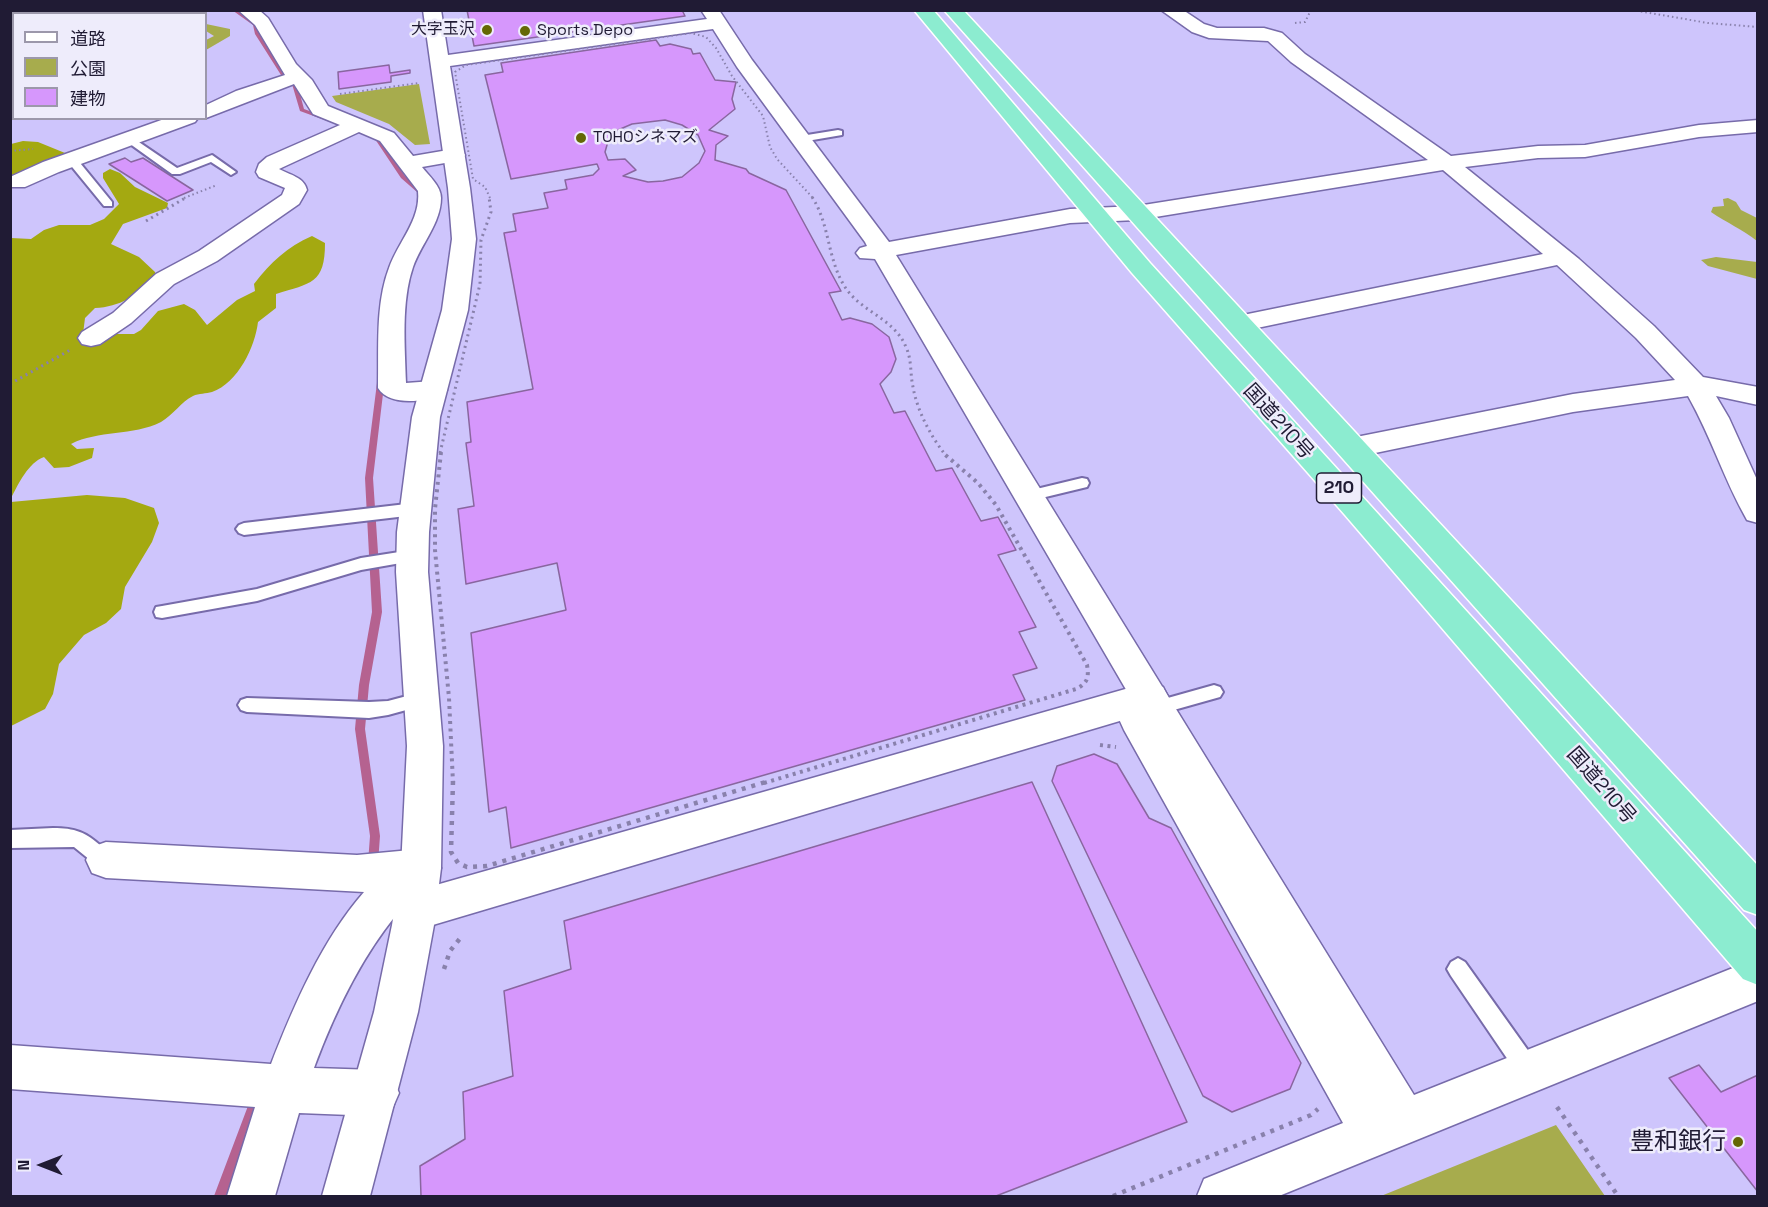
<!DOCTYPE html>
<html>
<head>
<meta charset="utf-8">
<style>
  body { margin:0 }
  #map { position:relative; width:1768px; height:1207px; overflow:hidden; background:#cec5fc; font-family:"Space Grotesk","Noto Sans JP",sans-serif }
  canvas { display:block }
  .frame { position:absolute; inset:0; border:12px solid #201b34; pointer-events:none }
  .legend { position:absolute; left:12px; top:12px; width:195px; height:108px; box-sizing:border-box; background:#eeecfb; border:2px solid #9c98ab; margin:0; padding:8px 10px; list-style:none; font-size:18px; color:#201b34 }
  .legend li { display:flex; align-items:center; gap:12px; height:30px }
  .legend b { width:30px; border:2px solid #9c98ab }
  .north { position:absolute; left:12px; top:1135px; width:60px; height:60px; -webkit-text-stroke:4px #eeecfb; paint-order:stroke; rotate:270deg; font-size:16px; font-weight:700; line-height:24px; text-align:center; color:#201b34 }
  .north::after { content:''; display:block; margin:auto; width:21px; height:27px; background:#201b34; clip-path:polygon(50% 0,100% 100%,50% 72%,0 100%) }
</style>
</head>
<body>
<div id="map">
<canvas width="1768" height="1207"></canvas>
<div class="frame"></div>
<ul class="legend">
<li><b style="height:8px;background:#fff"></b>道路</li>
<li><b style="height:16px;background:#a7ac4d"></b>公園</li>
<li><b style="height:16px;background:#d697fc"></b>建物</li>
</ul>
<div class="north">N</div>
</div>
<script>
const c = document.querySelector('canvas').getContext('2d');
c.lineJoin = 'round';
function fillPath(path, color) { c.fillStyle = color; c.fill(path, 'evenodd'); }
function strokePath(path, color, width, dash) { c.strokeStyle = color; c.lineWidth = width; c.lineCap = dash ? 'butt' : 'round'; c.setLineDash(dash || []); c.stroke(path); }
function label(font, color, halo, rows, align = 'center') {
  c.font = font + ' "Space Grotesk","Noto Sans JP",sans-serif'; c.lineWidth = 5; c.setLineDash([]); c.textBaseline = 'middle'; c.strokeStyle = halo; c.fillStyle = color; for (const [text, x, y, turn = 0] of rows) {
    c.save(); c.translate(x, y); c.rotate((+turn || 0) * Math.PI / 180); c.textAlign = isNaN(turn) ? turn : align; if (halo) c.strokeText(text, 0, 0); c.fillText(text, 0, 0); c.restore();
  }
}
fillPath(new Path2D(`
  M206 24 230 29V36L206 50V40L214 36 206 31Z
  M419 84 430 144 415 145 389 124 336 102 332 96Z
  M1728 198 1736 202 1741 210 1757 218V241C1742 229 1727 223 1711 212L1713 207 1724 206 1723 199Z
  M1716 257 1757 262V279L1708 266 1701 260Z
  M1556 1125 1605 1196H1381Z`), '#a7ac4d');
fillPath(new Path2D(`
  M23 141 38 142 65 153 67 158 11 182V144Z
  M110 169 120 173 135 187 168 203 167 208 123 224 111 244 139 257 155 272 156 281C137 295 120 307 95 308L85 318 82 342 107 334H134L141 330 158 311 184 304 195 310 207 325 237 300 255 291 254 284C271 262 287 247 312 236L325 243C325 284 311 283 276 294V308L258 322C255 347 238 383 212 392 206 394 199 393 193 396 181 402 173 415 161 422 133 436 98 430 71 444L77 449 94 448 92 458 69 467 54 468 44 457C28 463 19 483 11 498V238L31 239 44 230 59 225H90L104 219 119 204 103 178V173Z
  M87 495 125 498 154 508 159 523 152 542 125 587 121 609 106 623 84 635 59 664 53 694 45 709 11 726V502Z`), '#a4a911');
fillPath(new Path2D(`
  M232 10H238L257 23 261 34 286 74 297 83 304 109 345 124V126H341L300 111 292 84 281 75 255 34 253 25Z
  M376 138H380L405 176 421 190V192H417L401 178 375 139Z
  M378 375H384L385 377 373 478 382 612 369 685 365 729 380 836 378 863 377 867 373 868 369 867 368 863 370 836 355 729 359 685 372 612 365 478Z
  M257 1092 261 1094 263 1098 227 1196H214L251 1098 253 1094Z`), '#b56290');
const building = new Path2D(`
  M467 10H682L685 16 474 46Z
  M656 40 660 46 670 44 691 49 693 54 700 53 715 80 736 82 732 99 735 109 709 130 728 136 716 145 715 160 746 169 749 173 786 190 841 291 829 293 842 320 850 318 872 324 889 337 896 359 891 372 880 384 894 413 905 411 936 471 952 468 981 521 998 517 1016 550 998 555 1036 627 1019 632 1037 668 1013 675 1025 700 511 848 506 807 489 812 471 633 566 610 557 563 466 584 458 509 474 506 466 443 471 442 467 402 533 389 504 233 516 231 513 214 548 208 544 193 567 189 565 180 593 175 599 169 597 164 511 179 485 75 503 72 501 63ZM665 120 682 125 698 135 705 151 699 163 682 177 663 181 648 182 623 176 636 170 625 159 608 160 605 152 609 138 618 130 632 124Z
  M389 65 390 73 410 70V73L391 76V82L339 89 338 72Z
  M125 158 131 162 143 158 193 190 167 201 109 164Z
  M1094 754 1117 764 1149 818 1171 828 1301 1063 1290 1089 1232 1112 1203 1096 1052 781 1057 766Z
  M1032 782 1187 1122 996 1196H421L420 1166 465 1139 463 1092 513 1076 504 991 571 969 564 921Z
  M1699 1065 1721 1092 1758 1075V1192L1669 1078Z`);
fillPath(building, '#d697fc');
strokePath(building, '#89669f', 1.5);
const service = new Path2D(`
  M838 130 842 131V135L801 142 796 139 801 136Z
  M130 136 177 168 212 155 236 172 231 175 211 162 180 174H172L126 141 125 139Z
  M72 157 76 158 112 202V206H104L68 162 67 160Z
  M1082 478 1087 479 1089 483 1087 487 1029 501 1024 500 1021 496 1024 492Z
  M415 503 420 505 423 509 420 513 415 515 244 535 239 533 236 529 239 525 244 523Z
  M412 550 418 552 420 556 418 560 361 570 257 601 162 618 156 617 154 612 156 607 162 606 257 589 361 558Z
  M1214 685 1220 687 1223 692 1220 697 1156 715 1150 713 1147 708 1150 703Z
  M422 692 428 694 431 699 428 704 388 715 369 718 247 712 241 710 238 705 241 700 247 698 369 702 388 701Z
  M53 828C75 828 86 832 102 847 108 852 113 853 116 860L113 867 106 869 95 864 74 847 10 848V830Z
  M1458 958 1465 962 1537 1063 1540 1071 1537 1079 1529 1082 1521 1079 1451 976 1447 969 1451 962Z`);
const minor = new Path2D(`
  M238 10H259L268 18 296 64 312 80 328 106 394 133 413 156 454 149 462 150 465 155 462 160 422 167C429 176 441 186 441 198 441 223 421 244 413 267 401 302 405 346 406 383L433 381 443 384 447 390 443 396C424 401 390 407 378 388 379 349 375 305 389 268 398 242 421 220 418 191L380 141 359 132 279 169C290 175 304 177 307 190L299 204 217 261 174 284 131 323 100 344 91 346 82 344 78 338 82 332 113 313 156 274 199 251 282 195 285 188 259 177 256 172 259 164 267 157 340 125 313 114 294 84 206 118V105L236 91 285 75 255 25Z
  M1161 10H1183L1204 24 1217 28H1264L1282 33 1305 54 1451 156 1538 146 1585 145 1699 125 1758 120V132L1699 137 1585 157 1538 158 1465 167 1579 259 1654 326 1703 377 1758 387V405L1716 396 1729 418 1758 482V523L1747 520C1724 480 1711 436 1688 396L1573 412 1351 458 1341 455 1336 448 1341 441 1351 438 1573 394 1675 380 1636 338 1557 265 1238 332 1229 330 1225 324 1229 318 1238 316 1543 254 1443 170 1137 220 1129 218 1126 213 1129 208 1137 206 1428 160 1291 62 1268 41 1209 38 1192 32Z
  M10 39H14V51H10Z
  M167 118H198L195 122 59 172 25 187H10V177L43 162Z
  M1150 682 1163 687 1168 697 1163 707 1150 712 416 930 402 924 397 914C360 959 334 1014 314 1068L376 1070 392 1077 399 1093 392 1109 376 1116 299 1113 275 1196H227L255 1107 10 1089V1045L271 1064C294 1005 322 940 364 892L106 878 92 873 86 860 92 847 106 842 357 855 421 849 435 855 441 868 435 881 429 887Z`);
const tertiary = new Path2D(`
  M423 10H441L448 55 707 19 701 10H719L752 60 889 242 1070 209 1137 206 1145 208 1148 213 1145 218 1137 220 1070 223 896 255 1414 1095 1758 958V1001L1279 1196H1197L1204 1179 1343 1123 1124 730 1119 719 1124 708 1135 705 875 259 860 258 856 253 860 248 867 246 865 242 737 67 713 29 450 66 470 188 476 239 468 310 440 417 429 532 428 572 443 746 441 868 434 925 418 1012 370 1196H322L374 1012 392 925 401 868 407 746 396 572 397 532 412 417 442 310 452 239 448 188Z`);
const trunk = new Path2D(`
  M914 10H933L1150 263 1758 932V985L1743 979 1345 515 1132 273Z
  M944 10H963L1758 866V915L1744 910Z`);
strokePath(service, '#776baa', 4);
strokePath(minor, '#776baa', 3);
strokePath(tertiary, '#776baa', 3);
strokePath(trunk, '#fff', 3);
strokePath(new Path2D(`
  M1632 10 1708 23 1758 27
  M1295 23 1305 22 1311 10
  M340 94 419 83
  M10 151 33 149
  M184 198 217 185
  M490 198 485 187 473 179 455 72 466 65 691 33 706 37 716 48 732 76 763 116 770 147 777 159 813 198`), '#8981ac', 2, [1.5, 3]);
strokePath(new Path2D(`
  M812 197C830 224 827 259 845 287 861 312 894 318 906 347 912 360 910 374 913 387 917 410 930 435 944 453
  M146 221 187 197
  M10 384 70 350
  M440 453 480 284 481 240 491 212 489 197`), '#8981ac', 3, [2, 4]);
strokePath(new Path2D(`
  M441 452 435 509V550L449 698 453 783
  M1100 745 1116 747
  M764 783 1076 689C1088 683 1089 677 1087 665L996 505 978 483 942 452`), '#8981ac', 4, [3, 4.5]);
strokePath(new Path2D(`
  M453 781 451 852 458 863 467 867 487 866 769 781
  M444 969 450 951 462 936
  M1557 1107 1618 1196
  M1113 1196 1311 1115 1318 1109`), '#8981ac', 4.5, [4, 6]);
fillPath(service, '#fff');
fillPath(minor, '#fff');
fillPath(tertiary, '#fff');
fillPath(trunk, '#8cecd0');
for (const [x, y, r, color] of [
  [487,30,6,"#646805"],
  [525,31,6,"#646805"],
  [581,138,6,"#646805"],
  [1738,1142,6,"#646805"]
]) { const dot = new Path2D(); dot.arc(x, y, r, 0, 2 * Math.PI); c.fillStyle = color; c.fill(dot); strokePath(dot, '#eeecfb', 2); }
label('16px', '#201b34', '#eeecfb', [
  ["大字玉沢",475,30,"right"],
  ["Sports Depo",537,31],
  ["TOHOシネマズ",593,138]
], 'left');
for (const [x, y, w] of [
  [1339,488,45]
]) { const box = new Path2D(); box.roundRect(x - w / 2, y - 15, w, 30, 4.5); c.fillStyle = '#eeecfb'; c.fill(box); strokePath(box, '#201b34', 1.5); }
label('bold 18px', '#201b34', null, [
  ["210",1339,488]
]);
label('20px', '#201b34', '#eeecfb', [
  ["国道210号",1278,422,48],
  ["国道210号",1601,786,49]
]);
label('24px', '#201b34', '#eeecfb', [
  ["豊和銀行",1726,1142]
], 'right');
</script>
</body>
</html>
